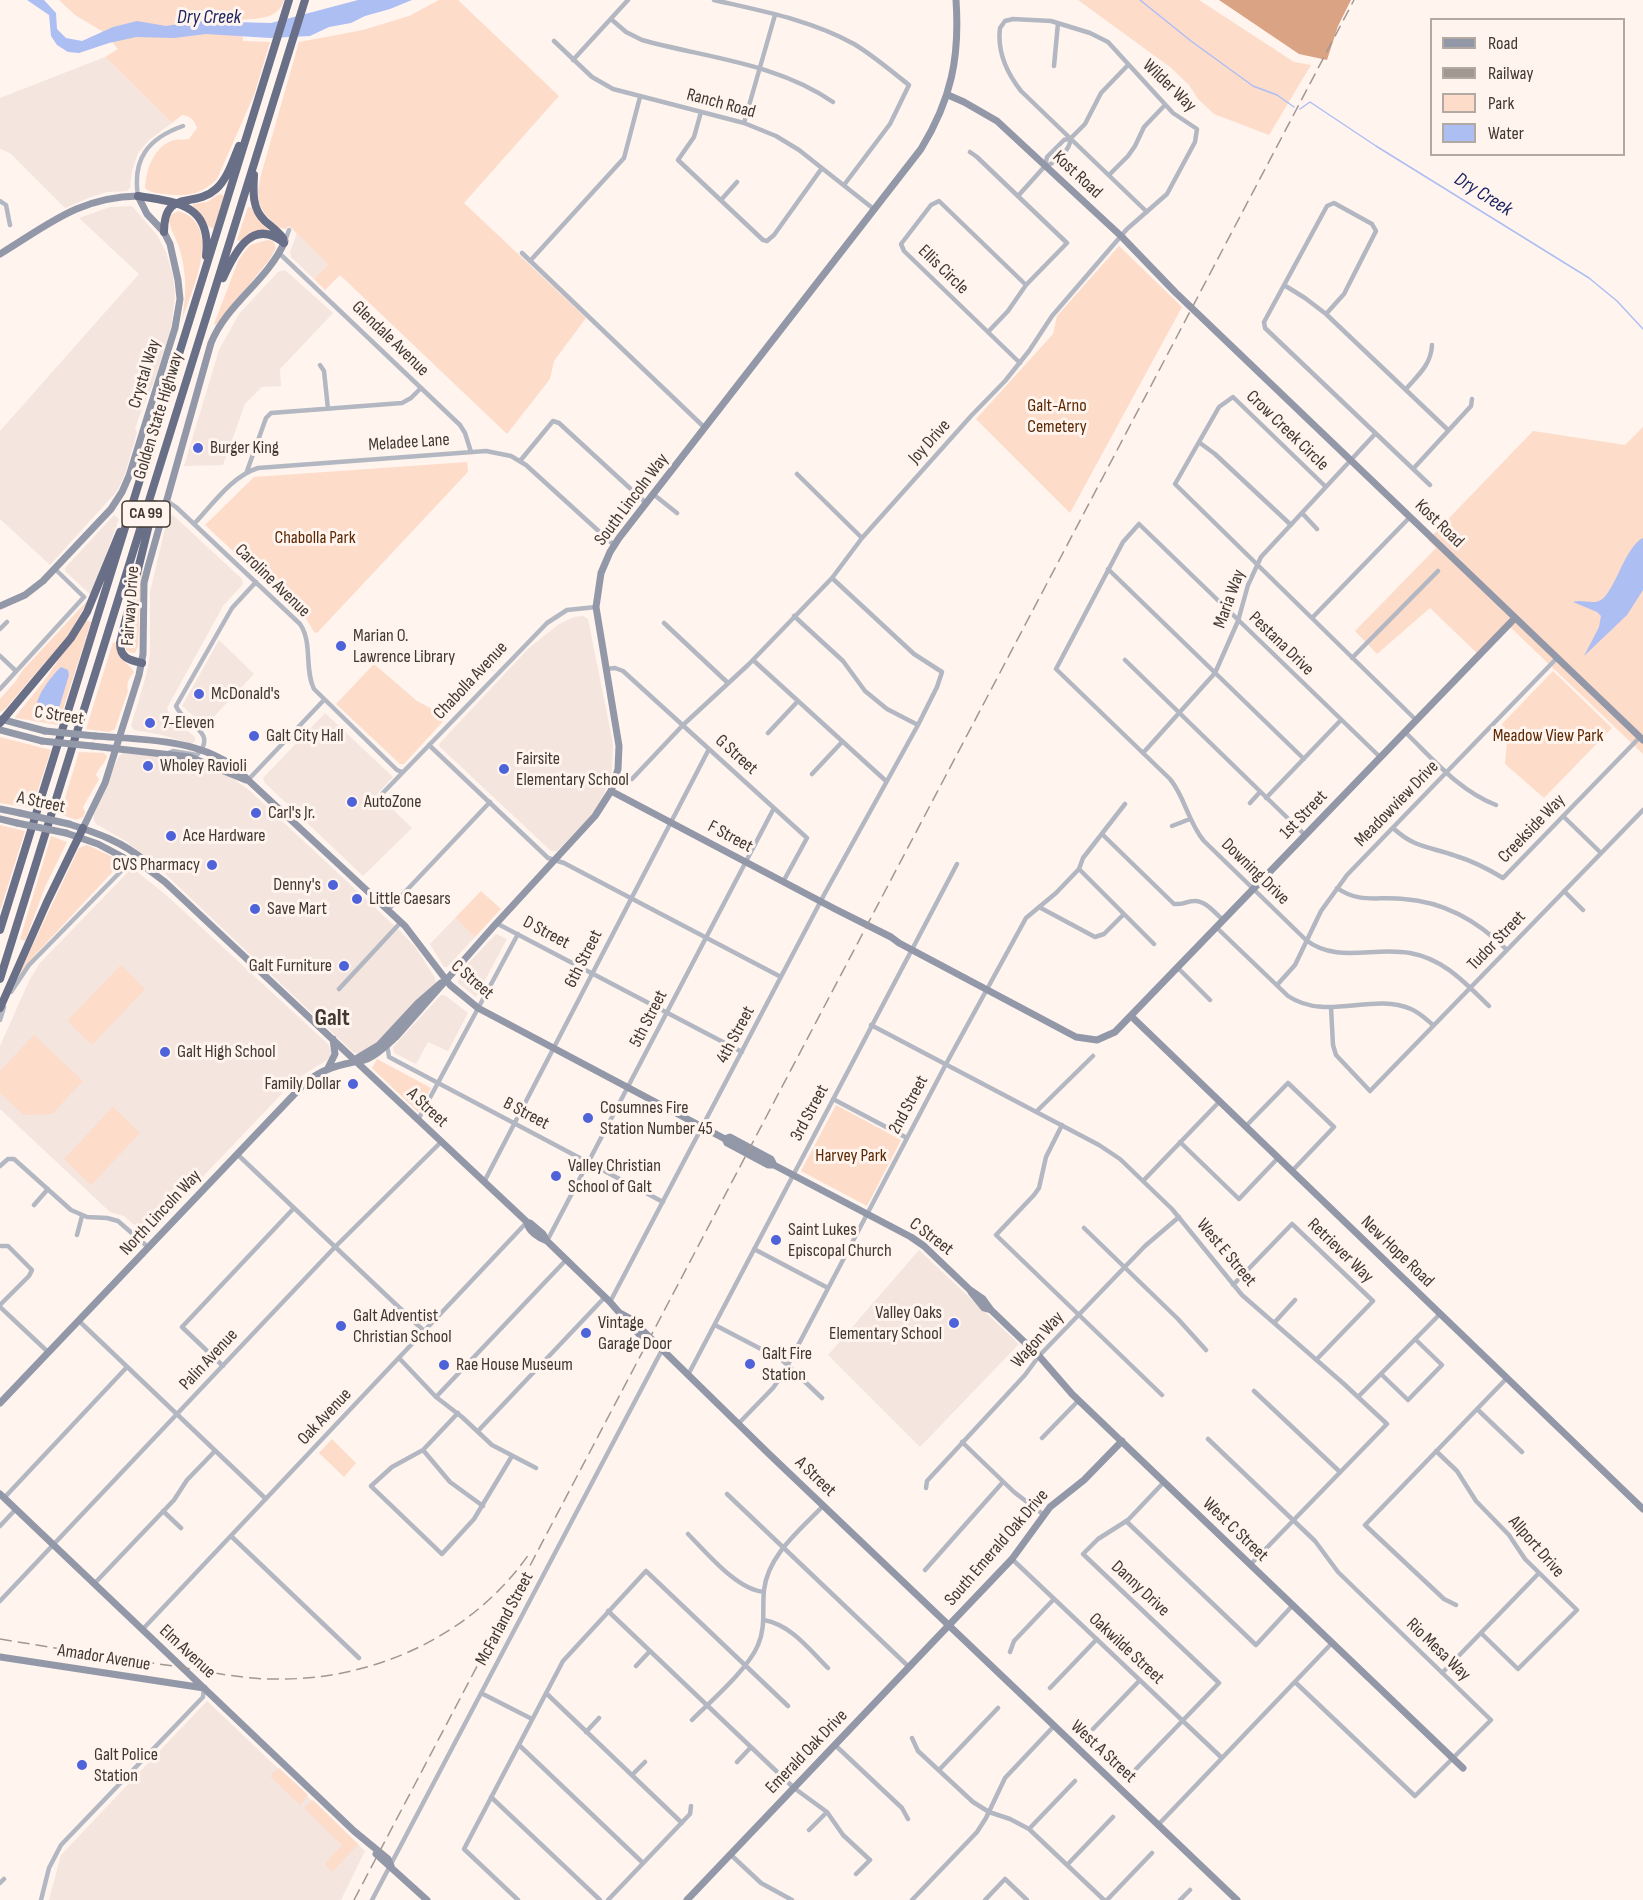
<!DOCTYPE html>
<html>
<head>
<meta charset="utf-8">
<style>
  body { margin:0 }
  #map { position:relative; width:1643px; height:1900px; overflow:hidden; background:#fff4ee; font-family:"Sofia Sans Condensed",sans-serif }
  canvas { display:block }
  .legend { position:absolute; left:1430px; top:18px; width:195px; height:138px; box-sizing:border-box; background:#fff4ee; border:2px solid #b3a9a3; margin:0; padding:8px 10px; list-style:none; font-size:18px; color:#423832 }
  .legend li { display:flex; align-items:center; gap:12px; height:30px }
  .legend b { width:30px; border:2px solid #b3a9a3 }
</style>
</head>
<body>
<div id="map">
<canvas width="1643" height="1900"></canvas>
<ul class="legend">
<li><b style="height:8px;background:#9398a9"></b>Road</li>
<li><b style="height:8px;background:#a29892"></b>Railway</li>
<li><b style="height:16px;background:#fddcca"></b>Park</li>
<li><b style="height:16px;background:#adbef3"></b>Water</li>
</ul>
</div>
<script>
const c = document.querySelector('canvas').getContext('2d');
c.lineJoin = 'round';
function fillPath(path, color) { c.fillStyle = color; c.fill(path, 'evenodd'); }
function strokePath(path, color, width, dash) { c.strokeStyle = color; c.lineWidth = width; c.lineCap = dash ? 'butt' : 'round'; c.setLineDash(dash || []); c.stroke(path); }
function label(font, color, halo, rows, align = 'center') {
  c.font = font + ' "Sofia Sans Condensed",sans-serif'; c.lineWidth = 6; c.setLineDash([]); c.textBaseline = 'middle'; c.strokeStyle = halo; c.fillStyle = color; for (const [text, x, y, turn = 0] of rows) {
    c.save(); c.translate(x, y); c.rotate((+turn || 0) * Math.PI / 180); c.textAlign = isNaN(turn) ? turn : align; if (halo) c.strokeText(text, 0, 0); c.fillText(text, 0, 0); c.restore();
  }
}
fillPath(new Path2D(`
  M105 57 172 123 149 140 138 153 132 171 130 187 127 191 107 192 91 197 65 208 10 153 0 149V98Z
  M132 206 157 235 166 252 173 276 175 295 171 328 154 382 141 411 135 429 137 432 125 474 117 491 50 565 0 519V431L139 274 79 218 110 207Z
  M297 233 328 264 314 279 291 257 290 252Z
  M285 270 333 313 280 369 281 386 262 387 245 404 223 465 184 466 219 350 239 314 278 272Z
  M114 515 119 519 91 595 65 571V568Z
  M173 515 242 579 243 584 223 606 167 708 171 718 195 737V741L192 744 162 735 134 730 131 726 146 676 150 655V592L168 516Z
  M583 616 588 619 613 744 612 771 603 797 590 817 557 851H551L440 747 439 744 529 648 559 624 574 617Z
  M219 640 254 674 205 726 182 706Z
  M325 713 393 777 377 794 412 828 363 876 264 782 263 778Z
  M123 753 187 759 229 776 249 790 402 933 416 948 435 978 436 983 373 1046 360 1053H354L160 869 126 841 96 824 94 820V814L119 756Z
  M130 870 136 871 165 894 328 1044 331 1050 330 1057 327 1060 295 1080 148 1234 142 1232 124 1216 110 1212 0 1109V1046L29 981 39 964Z
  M455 918 475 937 447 967H444L430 944Z
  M496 934 507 939 476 997 458 983 460 972Z
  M441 995 446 996 468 1013 448 1051 428 1042 416 1064 394 1053 393 1047Z
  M919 1250 1019 1344 920 1447 828 1355Z
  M207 1701 365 1851 341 1900H49L61 1855Z`), '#f4e5de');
fillPath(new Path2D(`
  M59 0H284C279 19 259 18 242 20L243 41 270 42 254 95 217 179C201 195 186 197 164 194 157 193 151 193 145 188 146 169 154 146 174 140 179 139 184 140 189 139L197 128C194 120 191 116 182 115L172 123 105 57 118 49 105 33 75 15Z
  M439 0H458L559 96 464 203 586 318 554 361 550 379 507 434 340 275 325 290 314 279 328 264 289 226 285 229 278 227 264 213 259 202 258 190 261 175 299 42 363 30 409 16Z
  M1078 0H1199L1294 62 1311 65 1269 135 1214 114 1198 99 1189 85 1170 67Z
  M219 194 224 196 214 229 208 226 204 219 193 206V204L207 202Z
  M248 207 253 208 268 228V231L242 242 237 240Z
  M178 211C225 224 191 292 181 323 187 298 187 272 179 247 176 238 170 229 169 220L171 215Z
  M267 240 273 241 276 248 270 259 216 325 214 324 239 259 250 245Z
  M1119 246 1182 307 1070 513 976 419 1053 334 1057 316Z
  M1643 427V754L1509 626 1480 656 1430 608 1377 654 1355 631 1436 548 1428 540 1533 431 1625 445Z
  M467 462 468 471 466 474 317 633 314 632 307 620 205 525 254 477Z
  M143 568 140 596 138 646 135 653H132L126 650 125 645Z
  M88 600 68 636 5 709 0 712V699L16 681 22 671Z
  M86 620 91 622 58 725 16 718 15 717 44 681Z
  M113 642 117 644C117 662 127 660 134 672 129 678 126 683 128 691L115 729 109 732 86 729Z
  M374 664 417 701 447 717 404 764H400L336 704Z
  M1553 671 1612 728 1544 798 1505 764 1507 742 1502 724Z
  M0 737 51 750 32 808 0 803Z
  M79 752 104 753 107 756C105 764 99 767 96 775L99 779 83 807 85 812 83 817 76 820 60 814Z
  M0 825 25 831 0 911Z
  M51 836 67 842 45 887 25 941 20 939Z
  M87 845 117 859 118 866 36 954 16 980 79 848Z
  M481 891 501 909 475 937 455 918Z
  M121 965 145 989 92 1045 67 1021Z
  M34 1035 83 1081 52 1114 24 1115 0 1093V1071Z
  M377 1059 431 1088 418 1112 372 1068Z
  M836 1105 901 1140 867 1206 801 1171Z
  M113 1107 140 1133 91 1185 64 1159Z
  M332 1439 356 1463 344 1477 319 1453Z
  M279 1768 308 1795 300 1805 270 1776Z
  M313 1800 358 1844 332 1872 325 1864 342 1845 304 1808Z`), '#fddcca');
fillPath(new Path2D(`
  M1219 0H1351L1338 26 1327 60 1299 54Z`), '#daa384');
fillPath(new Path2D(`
  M27 0H44L56 13 57 29 66 38 82 41 113 27 137 21 166 26 198 21 271 23 358 0H412L390 9 365 16 351 23 329 27 310 36 270 38 206 34 174 38 136 37 109 43 79 53 68 52 57 45 51 36 49 15Z
  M1643 538V590L1627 615 1584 656 1599 627 1601 616 1597 612 1573 602C1582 599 1592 605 1601 600 1614 593 1626 545 1643 538Z
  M61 667 68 670 69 675 59 708 55 711 41 709 37 706C36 696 53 674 61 667Z`), '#adbef3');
strokePath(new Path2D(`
  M1140 0 1191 41 1253 86 1277 95 1294 107
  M1300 109 1310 102 1376 146 1589 278 1617 301 1643 329`), '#adbef3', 1.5);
strokePath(new Path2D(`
  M714 0C762 11 811 20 854 44 874 56 891 71 909 85L890 124 844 185
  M611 19 626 32 642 40C707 58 777 63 833 102
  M554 41 592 77 613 89 744 123 776 136 799 150 875 210
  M573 60 628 0
  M1054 66 1058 23
  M701 112 694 137 678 160 763 240 767 241 774 235 822 168
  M744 123 775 15
  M970 152 977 157 1067 243 1026 285 1008 311 988 332
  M1046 166C1057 162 1070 150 1071 138
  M1109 175 1128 156 1135 146 1144 127 1165 105
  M138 196C132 158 149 138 183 126
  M1018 196 1045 166 1047 157 1064 140 1071 138 1085 124 1101 93 1128 65
  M721 200 737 182
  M0 201 6 205 10 225
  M285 241 289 230
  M279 253 460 425 465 433 471 452
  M522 253 705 428
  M530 261 624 158 640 97
  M1284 285 1305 298 1326 314 1448 430
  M1326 314 1344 294 1376 231 1372 224 1334 203 1327 206 1264 322 1265 328 1430 485
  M1020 363 904 251 901 244 931 205 939 201 1026 285
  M320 365 324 371 328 409
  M1406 389C1418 375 1431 365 1432 345
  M1200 443 1215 454 1291 525
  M520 461 553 421 559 423 646 503
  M1413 469 1471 406 1472 399
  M247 471 266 418 271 413 402 403 411 398 421 388
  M797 474 862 538
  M1326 487 1233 397 1219 407 1175 484 1416 720
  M653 494 677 513
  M167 501 176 507 300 624C313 643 304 669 314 689L397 770 402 772
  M1302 513 1317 529
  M194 524C213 504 232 476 258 468L486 451 511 456 526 465 614 545
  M1108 569 1304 759
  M832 578 914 654 942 672 937 687 918 725
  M1312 618 1410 517
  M664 623 728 683
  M0 629 7 622
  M0 656 16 671
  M1352 658 1438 571
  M753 660 886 781
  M1125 660 1305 835
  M606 669 615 668 623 671 807 838 783 882
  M0 689 84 597 55 569
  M1405 732C1433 759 1459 791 1496 805
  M768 733 798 701
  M429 745 548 858 564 863 781 977
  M168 753 173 751 197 755C220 731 182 724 176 706L232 608 256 582
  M1143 753 1215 673 1238 621 1248 585 1261 557 1375 434
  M1380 757 1139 524 1123 542 1056 669 1170 779C1185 797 1188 822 1204 841L1306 940C1337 964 1374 946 1410 953 1444 959 1465 983 1489 1006
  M812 774 842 742
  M632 779 683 725 748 665 832 578 862 538 971 416 1005 381 1029 351 1052 316 1127 229 1167 194 1195 142 1197 129 1173 113 1108 42 1090 33 1051 21 1013 19 1005 21 1000 28C997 52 1006 72 1021 91L1147 212
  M248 780 323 701
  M379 797 547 623 567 610 596 607
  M1266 798 1341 720
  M1250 803 1260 792
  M1563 816 1601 853
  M1172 826 1190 819
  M1393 828C1416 849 1429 846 1456 856 1473 861 1488 869 1503 878L1640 737
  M1102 834 1174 904C1186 905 1186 901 1194 901 1205 900 1215 913 1223 920
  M1079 869 1154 944
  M1337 888C1360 904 1378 896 1404 899 1445 902 1479 922 1507 950
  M1564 891 1583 910
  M1039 907 1095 937 1104 934 1123 915
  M388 910 490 802
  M496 923 742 1052
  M1216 927 1288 996C1327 1022 1372 992 1411 1009 1420 1013 1426 1019 1433 1025
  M1178 968 1210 1000
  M1277 985 1295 965 1321 911 1347 875 1557 658
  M339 989 401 922
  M11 992 29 965 131 861
  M1331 1007 1333 1045 1336 1055 1370 1091 1643 810
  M0 1020 4 1007
  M871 1025 1099 1145 1120 1159 1172 1209 1242 1295 1344 1384 1387 1424 1250 1565
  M387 1044 389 1057 663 1202
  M833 1099 907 1138
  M1037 1111 1093 1056
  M418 1120 518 934
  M1062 1125 1046 1157 1039 1188 1034 1195 996 1235 1162 1395
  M1245 1127 1288 1083 1334 1127 1292 1171
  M1180 1142 1239 1199 1278 1158
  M237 1154 424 1331
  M0 1166 8 1159H14L71 1210 87 1217 107 1218 118 1221 149 1248
  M1143 1181 1220 1101
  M484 1182 709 749
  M34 1205 48 1189
  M1084 1228 1178 1319 1206 1350
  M77 1235 82 1216
  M547 1241 774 808
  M754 1249 828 1288
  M1233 1285 1292 1224 1373 1301 1316 1360
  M610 1302 825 893 918 725 887 709 865 691 843 661 794 616
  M0 1305 29 1276 32 1270 8 1246H1
  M0 1307 48 1352
  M78 1320 266 1499
  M1274 1323 1295 1300
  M715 1325 782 1360 822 1398
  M399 1358 436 1397 462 1417 492 1445 536 1468
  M223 1366 182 1327 294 1208
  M1381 1374 1408 1400 1442 1365 1415 1339
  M688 1375 957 864
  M1254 1391 1340 1472
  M436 1397 566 1260
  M1358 1397 1440 1314
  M1477 1409 1522 1452
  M458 1413 423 1450 392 1467 371 1486 442 1554 474 1519 512 1456
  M739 1423 773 1388 783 1374 946 1064 1026 918 1056 893 1079 869 1083 858 1125 804
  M478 1431 605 1297
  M1042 1438 1079 1400
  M1208 1439 1315 1541 1338 1572 1491 1720 1415 1796 1295 1682
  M962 1442 1014 1492 1044 1515
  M423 1450 450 1482 483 1506
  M1436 1451 1457 1471 1476 1501 1509 1535 1525 1559 1577 1610 1518 1669 1481 1633
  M926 1488 927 1481 1025 1375 1039 1356 1145 1246 1179 1217
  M727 1494 909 1667
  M4 1498 127 1367
  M163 1511 181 1528
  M1126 1521 1256 1645 1293 1605
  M0 1526 16 1509
  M688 1534C707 1553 737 1590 764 1592
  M231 1536 359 1658
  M1012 1559 1222 1758
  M925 1570 1003 1482
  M94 1584 174 1500 187 1480 215 1451
  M0 1601 335 1247 441 1142
  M1456 1605 1444 1599 1365 1525 1507 1378
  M608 1611 794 1788 827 1812 843 1835 870 1860 856 1874
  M764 1620C791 1625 809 1649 828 1668
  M142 1630 527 1222
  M1010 1652 1014 1641 1054 1599
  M636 1666 650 1651
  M1442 1673 1539 1573
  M1050 1688 1097 1639
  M481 1693 532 1719
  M546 1693 682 1823
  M692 1720C712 1700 748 1669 758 1645 766 1627 762 1609 764 1590 768 1555 800 1530 823 1506
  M1093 1729 1140 1680
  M586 1732 599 1718
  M912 1738 918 1751 973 1802 989 1812 1010 1819 1029 1829 1104 1900
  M519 1745 643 1863
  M835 1745 902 1808 908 1819
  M737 1762 751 1747
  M1136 1769 1219 1683 1083 1554 1098 1539 1128 1520 1164 1482
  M939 1770 998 1708
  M632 1775 645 1762
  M491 1797 600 1900
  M1158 1825 1332 1643
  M1029 1829 1075 1781
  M809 1830 827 1812
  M731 1855 761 1883 792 1900
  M1067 1865 1113 1817
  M0 1883 4 1879
  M41 1900 49 1868 61 1845 203 1697 204 1688
  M372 1900 662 1350
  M518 1900 464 1849 563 1661 646 1571 788 1706
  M608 1900 690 1814 691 1806
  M912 1900 977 1832 986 1818 1005 1778 1054 1726
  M985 1900 1005 1879 1027 1900
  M1107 1900 1152 1853
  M1180 1900 1190 1890`), '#b3b7c2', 4.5);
strokePath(new Path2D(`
  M948 95 964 102 997 121 1121 236 1175 292 1643 740
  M0 254C48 225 79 197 138 196L147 214 164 232 170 244 178 280 180 299 175 328 129 476 122 492 111 509 43 581 25 595 0 606
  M0 719 45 731
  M0 730 42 741
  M95 736C146 740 212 738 248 780L405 926 450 985 478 1008 725 1139 727 1143 768 1165H774L793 1175 911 1237 924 1246 970 1290 983 1299 991 1310 1039 1356 1072 1394 1463 1768
  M92 746 190 757 246 780
  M611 791 835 909 891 937 899 943 1076 1037 1097 1040 1115 1032 1515 618
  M0 809 20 813
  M0 819 17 823
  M69 824C97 833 123 842 145 861
  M83 828 105 783 139 675 143 654 144 583 148 567 211 343C228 302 267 282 285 241
  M66 833 98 844 132 862
  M131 861H137L165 882 527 1222 530 1223 543 1234 547 1241
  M1131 1016 1643 1509
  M354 1060 379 1045 418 1003 441 983
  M328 1068 335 1054 333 1039
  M725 1139 730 1137 771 1159 774 1165
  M527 1222C528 1231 539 1238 547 1241L610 1302 631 1326 645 1340
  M971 1292 984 1308 991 1310
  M620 1313 631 1319 768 1453 1237 1900
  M0 1403 305 1083C322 1069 340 1064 361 1061 373 1059 387 1045 396 1037L493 927 595 816 611 791 618 769 619 746 596 607 601 573 610 552 619 538 921 149C951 100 960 58 956 0
  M0 1494 354 1831 388 1859 391 1866
  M0 1657 204 1688
  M376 1854 427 1900
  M687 1900 1012 1559 1050 1507 1084 1480 1122 1441`), '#9398a9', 7);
strokePath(new Path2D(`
  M254 175C253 192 252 209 265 221 272 227 278 231 283 238
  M138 196C178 202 212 205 206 256
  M164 232C164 188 194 209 216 189 228 178 233 160 239 146
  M223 278C234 254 252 216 284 243
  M142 663C129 660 120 658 120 643L154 504
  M0 723 71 638 87 612 120 532
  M0 930 289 0
  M0 979 305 0
  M0 1008 47 902 83 828`), '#686f86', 8);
strokePath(new Path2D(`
  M0 1639C55 1648 111 1657 166 1665 202 1670 238 1679 274 1679 373 1681 472 1636 529 1554
  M354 1900 1354 0`), '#a29892', 1.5, [12, 6]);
strokePath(new Path2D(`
  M45 731 95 736
  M42 741 92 746
  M20 813 69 824
  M17 823 66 833`), '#9398a9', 7);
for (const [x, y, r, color] of [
  [198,448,6,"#4e63d9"],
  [341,646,6,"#4e63d9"],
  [199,694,6,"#4e63d9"],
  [150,723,6,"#4e63d9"],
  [254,736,6,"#4e63d9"],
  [148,766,6,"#4e63d9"],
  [504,769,6,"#4e63d9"],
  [352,802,6,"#4e63d9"],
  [256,813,6,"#4e63d9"],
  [171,836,6,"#4e63d9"],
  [212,865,6,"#4e63d9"],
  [333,885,6,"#4e63d9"],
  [357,899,6,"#4e63d9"],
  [255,909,6,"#4e63d9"],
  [344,966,6,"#4e63d9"],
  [165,1052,6,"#4e63d9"],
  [353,1084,6,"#4e63d9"],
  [588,1118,6,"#4e63d9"],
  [556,1176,6,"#4e63d9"],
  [776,1240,6,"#4e63d9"],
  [954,1323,6,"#4e63d9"],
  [341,1326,6,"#4e63d9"],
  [586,1333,6,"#4e63d9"],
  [750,1364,6,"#4e63d9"],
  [444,1365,6,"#4e63d9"],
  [82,1765,6,"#4e63d9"]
]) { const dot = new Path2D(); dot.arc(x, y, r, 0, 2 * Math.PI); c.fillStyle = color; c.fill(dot); strokePath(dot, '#fff4ee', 2); }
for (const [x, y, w] of [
  [146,514,48]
]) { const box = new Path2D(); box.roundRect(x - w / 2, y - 13, w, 26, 4.5); c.fillStyle = '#fff4ee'; c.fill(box); strokePath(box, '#423832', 1.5); }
label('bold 16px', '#423832', null, [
  ["CA 99",146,514]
]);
label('18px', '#423832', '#fff4ee', [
  ["Wilder Way",1169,86,44],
  ["Ranch Road",721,104,15],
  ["Kost Road",1077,175,43],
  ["Ellis Circle",943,270,44],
  ["Glendale Avenue",390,339,44],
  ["Crystal Way",145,374,-73],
  ["Golden State Highway",159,416,-73],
  ["Crow Creek Circle",1287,431,44],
  ["Joy Drive",930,442,-48],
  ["Meladee Lane",409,443,-4],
  ["South Lincoln Way",632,500,-53],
  ["Kost Road",1439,524,44],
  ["Caroline Avenue",272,581,44],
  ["Maria Way",1230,599,-70],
  ["Fairway Drive",131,606,-86],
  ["Pestana Drive",1281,644,44],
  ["Chabolla Avenue",471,681,-47],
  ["C Street",59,716,8],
  ["G Street",736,755,42],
  ["A Street",41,803,12],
  ["Meadowview Drive",1397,804,-46],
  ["1st Street",1304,815,-46],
  ["Creekside Way",1532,829,-46],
  ["F Street",730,837,28],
  ["Downing Drive",1255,872,44],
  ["D Street",546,933,28],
  ["Tudor Street",1497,941,-46],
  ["6th Street",584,959,-63],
  ["C Street",472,980,41],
  ["5th Street",649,1019,-63],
  ["4th Street",736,1035,-62],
  ["2nd Street",909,1105,-62],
  ["A Street",427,1108,43],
  ["3rd Street",810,1113,-62],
  ["B Street",526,1114,28],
  ["North Lincoln Way",161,1213,-47],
  ["C Street",931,1237,37],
  ["Retriever Way",1340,1251,44],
  ["New Hope Road",1397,1252,44],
  ["West E Street",1226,1253,50],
  ["Wagon Way",1038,1340,-48],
  ["Palin Avenue",209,1360,-47],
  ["Oak Avenue",325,1417,-47],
  ["A Street",815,1477,44],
  ["West C Street",1235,1530,44],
  ["Allport Drive",1536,1547,49],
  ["South Emerald Oak Drive",997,1548,-49],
  ["Danny Drive",1140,1589,43],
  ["McFarland Street",505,1619,-62],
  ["Oakwilde Street",1126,1649,43],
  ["Rio Mesa Way",1438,1650,44],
  ["Elm Avenue",187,1652,43],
  ["Amador Avenue",104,1658,9],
  ["Emerald Oak Drive",807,1752,-46],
  ["West A Street",1103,1752,43]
]);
label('18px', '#5b2804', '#fff4ee', [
  ["Galt-Arno",1057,406],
  ["Cemetery",1057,427],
  ["Chabolla Park",315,538],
  ["Meadow View Park",1548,736],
  ["Harvey Park",851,1156]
]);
label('18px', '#423832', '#fff4ee', [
  ["Burger King",210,448],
  ["Marian O.",353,636],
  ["Lawrence Library",353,657],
  ["McDonald's",211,694],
  ["7-Eleven",162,723],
  ["Galt City Hall",266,736],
  ["Fairsite",516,759],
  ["Elementary School",516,780],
  ["Wholey Ravioli",160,766],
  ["AutoZone",364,802],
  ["Carl's Jr.",268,813],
  ["Ace Hardware",183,836],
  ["CVS Pharmacy",200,865,"right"],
  ["Denny's",321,885,"right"],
  ["Little Caesars",369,899],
  ["Save Mart",267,909],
  ["Galt Furniture",332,966,"right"],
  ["Galt High School",177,1052],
  ["Family Dollar",341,1084,"right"],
  ["Cosumnes Fire",600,1108],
  ["Station Number 45",600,1129],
  ["Valley Christian",568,1166],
  ["School of Galt",568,1187],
  ["Saint Lukes",788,1230],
  ["Episcopal Church",788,1251],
  ["Valley Oaks",942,1313,"right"],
  ["Elementary School",942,1334,"right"],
  ["Galt Adventist",353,1316],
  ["Christian School",353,1337],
  ["Vintage",598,1323],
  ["Garage Door",598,1344],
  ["Galt Fire",762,1354],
  ["Station",762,1375],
  ["Rae House Museum",456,1365],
  ["Galt Police",94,1755],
  ["Station",94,1776]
], 'left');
label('italic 20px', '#1b2461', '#fff4ee', [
  ["Dry Creek",209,18],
  ["Dry Creek",1483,195,32]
]);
label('bold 24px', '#423832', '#fff4ee', [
  ["Galt",332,1019]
]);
</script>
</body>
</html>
